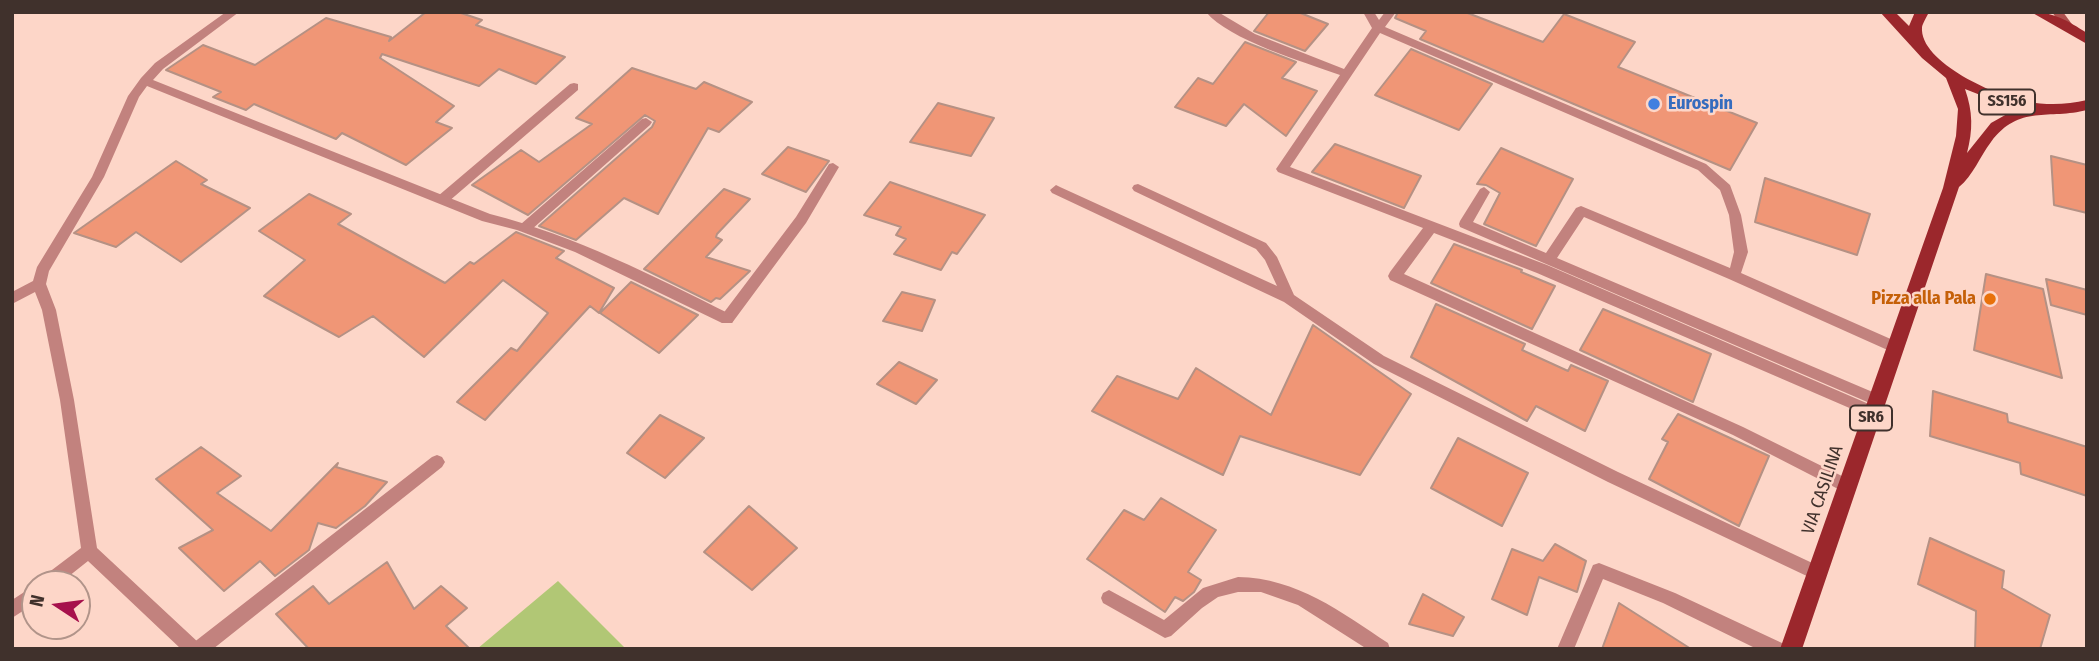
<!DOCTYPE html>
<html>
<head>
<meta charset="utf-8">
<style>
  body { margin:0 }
  #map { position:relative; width:2099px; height:661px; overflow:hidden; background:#fdd6c8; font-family:"Fira Sans Condensed",sans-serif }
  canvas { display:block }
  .frame { position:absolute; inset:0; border:14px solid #40312c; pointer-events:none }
  .north { position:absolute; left:21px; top:570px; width:70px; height:70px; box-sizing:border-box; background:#fdd6c8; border:2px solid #b1948a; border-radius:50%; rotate:283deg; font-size:19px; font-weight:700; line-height:28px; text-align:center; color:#40312c }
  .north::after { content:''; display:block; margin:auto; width:24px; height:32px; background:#a6114c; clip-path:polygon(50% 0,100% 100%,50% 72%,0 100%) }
</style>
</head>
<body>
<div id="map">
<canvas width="2099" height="661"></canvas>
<div class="frame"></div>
<div class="north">N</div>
</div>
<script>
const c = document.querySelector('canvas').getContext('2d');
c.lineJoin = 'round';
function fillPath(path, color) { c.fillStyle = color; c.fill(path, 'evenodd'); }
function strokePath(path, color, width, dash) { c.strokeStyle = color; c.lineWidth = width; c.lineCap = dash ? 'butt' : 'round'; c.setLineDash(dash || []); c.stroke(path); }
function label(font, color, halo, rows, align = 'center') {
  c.font = font + ' "Fira Sans Condensed",sans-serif'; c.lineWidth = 5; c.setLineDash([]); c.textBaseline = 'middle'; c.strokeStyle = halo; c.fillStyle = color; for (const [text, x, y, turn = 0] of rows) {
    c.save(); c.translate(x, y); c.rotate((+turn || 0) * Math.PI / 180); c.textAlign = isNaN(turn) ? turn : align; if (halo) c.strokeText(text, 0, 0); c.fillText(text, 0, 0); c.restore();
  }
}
fillPath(new Path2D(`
  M558 581 625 648 477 649Z`), '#b1c775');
const building = new Path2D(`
  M426 12H458L482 20 476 25 565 57 536 84 499 69 479 86 382 54 380 58 454 106 436 122 452 128 406 165 342 133 336 139 254 104 246 110 213 97 221 92 166 70 203 45 255 65 326 18 391 37 389 41Z
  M1269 12H1298L1328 24 1305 51 1254 31Z
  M1398 12H1465L1543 42 1564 14 1635 42 1618 67 1757 123 1730 170 1420 39 1426 31 1395 18Z
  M1245 42 1296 62 1282 78 1317 91 1286 136 1244 104 1226 126 1175 107 1198 78 1213 84Z
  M1411 49 1492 84 1459 130 1375 95Z
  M632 68 696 89 704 82 752 102 719 132 708 128 658 214 624 198 576 240 539 226 652 127 655 121 645 115 528 215 472 185 521 150 539 162 592 124 576 118Z
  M938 103 994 118 971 156 910 142Z
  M1335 144 1421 176 1404 208 1312 172Z
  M788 147 829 161 806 192 762 174Z
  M1501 148 1573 179 1536 246 1484 224 1500 193 1486 185 1477 184Z
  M2051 156 2087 165V213L2054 205Z
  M176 161 207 180 201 184 250 208 181 262 136 232 116 247 74 233Z
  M1765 178 1870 214 1857 255 1755 222Z
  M890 182 985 215 957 254 952 252 941 270 894 254 906 239 896 235 901 227 864 215Z
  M724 189 750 199 717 234 716 237 722 240 706 257 750 271 720 299 716 298 711 302 644 269Z
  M309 194 351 214 338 224 445 283 470 262 474 264 516 232 564 251 556 258 614 288 599 313 590 306 485 420 457 402 511 348 517 351 548 313 503 280 424 357 373 316 339 337 264 296 305 260 259 231Z
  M1454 244 1522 270 1521 272 1555 286 1532 329 1431 283Z
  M1986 274 2043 289 2062 378 1974 350Z
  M2046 279 2087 290V315L2051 305Z
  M631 282 698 315 659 353 600 313Z
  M902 292 935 300 922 331 883 321Z
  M1436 304 1525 344 1522 350 1568 371 1571 365 1608 381 1585 431 1536 406 1527 421 1411 357Z
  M1603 309 1711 354 1693 402 1580 350Z
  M1313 325 1411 394 1360 475 1240 436 1223 475 1092 411 1117 376 1178 399 1196 368 1271 415Z
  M899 362 937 380 916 404 877 384Z
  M1933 391 2007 414 2008 422 2087 447V496L2021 474 2020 463 1930 436Z
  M1678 414 1769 456 1739 526 1649 479 1668 442 1662 439Z
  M660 415 704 438 665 478 627 453Z
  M1458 438 1528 473 1502 526 1431 488Z
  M201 447 241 476 217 493 271 531 338 463 336 467 387 482 365 506 336 528 318 523 309 550 275 576 260 561 224 591 179 548 213 530 156 479Z
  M1161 498 1216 530 1188 572 1201 580 1194 592 1183 601 1175 597 1165 612 1087 559 1124 510 1144 520Z
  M749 506 797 548 752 590 704 552Z
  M1930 538 2004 571 2002 588 2050 615 2040 649H1975L1976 611 1918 584Z
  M1555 544 1586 561 1577 592 1539 577 1527 615 1492 599 1512 549 1543 561Z
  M387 562 414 609 441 586 467 608 446 626 470 649H309L276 614 313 586 329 604Z
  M1423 594 1464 617 1453 636 1409 624Z
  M1619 603 1691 649H1602Z`);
fillPath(building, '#f09676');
strokePath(building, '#b59184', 2);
fillPath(new Path2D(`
  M1206 12H1218L1255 34 1344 69 1372 28 1363 12H1374L1379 20 1385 12H1396L1385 27 1706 164 1730 185 1741 215 1748 252 1741 273 1902 344 1904 348 1902 352H1892L1729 279 1584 217 1557 258 1882 396 1884 400 1882 404 1877 406 1872 404 1460 227 1459 224 1460 221 1480 189 1484 187 1490 192 1473 222 1546 253 1576 208 1581 206 1730 268 1734 252 1729 215 1720 190 1698 170 1380 33 1290 167 1547 265 1878 408 1880 412 1878 416 1873 418 1868 416 1537 273 1434 233 1404 274 1743 427 1852 481 1855 486 1852 491 1847 493 1842 491 1733 435 1390 280 1388 276 1390 272 1423 228 1278 172 1276 169 1340 75C1304 62 1229 40 1206 12Z
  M574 83 578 84V90L448 202H438L437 199 438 196 570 84Z
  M646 118 652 122 650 125 531 230H521L519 227 521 224 642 119Z
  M833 163 839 167 806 223 732 323H722L720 319 722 315 796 217 829 164Z
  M1138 184 1266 243 1277 257 1294 295 1384 356 1618 472 1823 568 1825 573 1823 578 1817 580 1811 578 1608 482 1374 364 1284 302 1052 193 1050 190 1056 185 1060 187 1277 286 1265 260 1256 249 1134 191 1132 188 1134 185Z
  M437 455 442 457 445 462 442 467 213 649H191L193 643 432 457Z
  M1599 563 1675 593 1782 643 1784 649H1757L1663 603 1603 579 1574 649H1557L1593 565Z
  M1238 577C1297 578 1341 612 1388 643L1390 649H1367L1298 605 1261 592H1238L1218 597 1202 608 1171 636 1165 638 1103 603 1101 598 1103 593 1109 590 1164 620 1203 588Z`), '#c2827e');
fillPath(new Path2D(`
  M226 12H239L163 69 153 80 490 214C576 236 653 276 732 315L734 319 732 323H722L575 252 517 230 482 221 147 86 139 97 104 177 49 271 46 284 56 310 74 400 97 548 199 643 201 649H181L88 561 59 584H38L40 579 81 548 60 400 42 310 35 292 12 304V292L33 281 37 267 92 177 128 96 141 78 155 63Z
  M35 585V603L12 618V600Z`), '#c2827e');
fillPath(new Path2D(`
  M2052 12H2063L2074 27 2072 29H2064Z`), '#ad514e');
fillPath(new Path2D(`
  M1880 12H1895L1909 26 1915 12H1929C1927 16 1923 23 1922 27 1919 63 1999 97 2027 102 2047 105 2067 105 2087 100V110C2049 120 2019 104 1991 142 1980 156 1973 176 1959 187L1802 649H1780L1943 188 1956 136 1958 109 1946 78 1922 58ZM1965 89 2016 109 1991 123 1967 153C1973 130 1973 112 1965 89Z
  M2031 12C2054 12 2068 21 2087 33V44Z`), '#9b272c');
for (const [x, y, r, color] of [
  [1654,104,7,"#3f7fe0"],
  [1990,299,7,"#e8710a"]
]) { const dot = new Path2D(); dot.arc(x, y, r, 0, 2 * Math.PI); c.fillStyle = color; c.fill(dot); strokePath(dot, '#fdd6c8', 2.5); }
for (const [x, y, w] of [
  [2007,102,56],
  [1871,418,42]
]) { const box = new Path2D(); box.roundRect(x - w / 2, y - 12.5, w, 25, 5); c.fillStyle = '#fdd6c8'; c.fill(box); strokePath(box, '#40312c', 2); }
label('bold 16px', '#40312c', null, [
  ["SS156",2007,102],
  ["SR6",1871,418]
]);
label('bold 18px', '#366cbe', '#fdd6c8', [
  ["Eurospin",1668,104]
], 'left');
label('bold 18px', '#c56008', '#fdd6c8', [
  ["Pizza alla Pala",1976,299]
], 'right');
label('18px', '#40312c', '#fdd6c8', [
  ["VIA CASILINA",1823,490,-71]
]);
</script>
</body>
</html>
